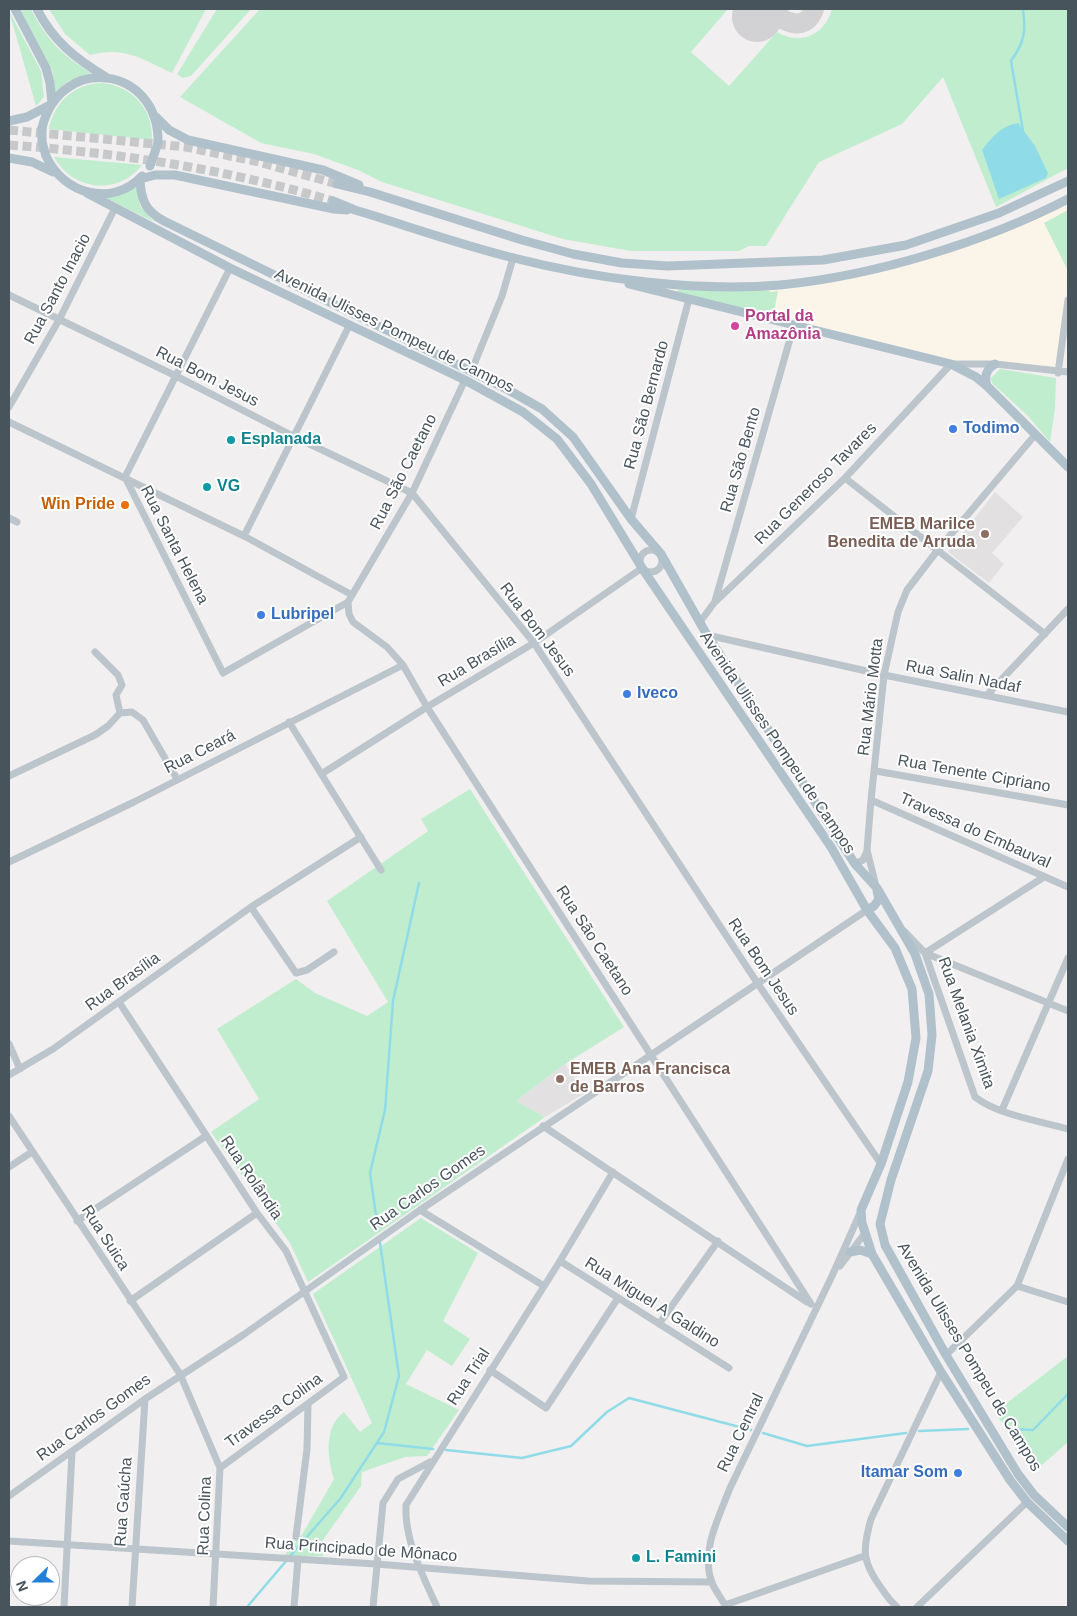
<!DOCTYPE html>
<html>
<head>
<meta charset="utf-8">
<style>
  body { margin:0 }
  #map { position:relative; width:1077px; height:1616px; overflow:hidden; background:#f1efef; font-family:Helvetica,sans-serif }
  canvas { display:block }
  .frame { position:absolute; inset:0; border:10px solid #48545c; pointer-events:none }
  .north { position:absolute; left:10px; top:1556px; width:50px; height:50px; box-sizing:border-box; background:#fff; border:1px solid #b6bbbe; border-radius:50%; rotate:248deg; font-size:14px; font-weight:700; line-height:20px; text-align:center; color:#48545c }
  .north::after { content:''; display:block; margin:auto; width:18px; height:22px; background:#2280d9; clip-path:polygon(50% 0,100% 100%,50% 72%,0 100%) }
</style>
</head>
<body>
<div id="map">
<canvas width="1077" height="1616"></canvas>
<div class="frame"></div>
<div class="north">N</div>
</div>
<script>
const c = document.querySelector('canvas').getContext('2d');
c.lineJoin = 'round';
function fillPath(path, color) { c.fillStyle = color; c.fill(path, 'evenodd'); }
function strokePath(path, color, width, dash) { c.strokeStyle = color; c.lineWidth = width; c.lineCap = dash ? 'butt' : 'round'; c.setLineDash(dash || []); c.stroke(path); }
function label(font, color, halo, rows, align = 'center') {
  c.font = font + ' Helvetica,sans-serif'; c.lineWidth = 4; c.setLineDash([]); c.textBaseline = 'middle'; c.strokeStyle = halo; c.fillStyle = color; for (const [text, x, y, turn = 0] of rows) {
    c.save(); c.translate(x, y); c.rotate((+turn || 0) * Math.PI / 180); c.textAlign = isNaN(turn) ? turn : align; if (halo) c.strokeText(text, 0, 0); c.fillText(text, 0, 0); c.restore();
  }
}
fillPath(new Path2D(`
  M1068 203V279L1055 369 956 361 653 287 764 288 881 271 959 249 1022 225Z`), '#fbf5e9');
fillPath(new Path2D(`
  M995 492 1023 517 992 553 1004 564 989 583 948 552Z
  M565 1064 585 1093 545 1117 516 1101Z`), '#e2e0e1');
fillPath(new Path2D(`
  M20 9H31C44 37 64 58 91 73L69 81 55 92 52 70Z
  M49 9H206L172 73C142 59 124 46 90 55L65 34Z
  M217 9H251L191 76 182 78 177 74Z
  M260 9H728L691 52 729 86 777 32C800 46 825 35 832 9H1068V168L996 207 943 77 902 124 819 162 766 246H749L739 251H631L563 239 382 182 358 170 314 154 261 143 180 97Z
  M9 11 41 71 44 97 36 106Z
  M103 83C133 87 153 109 152 140L49 129C54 102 75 83 103 83Z
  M54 157 142 165C118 196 73 191 54 157Z
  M136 185 140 206 154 222 104 197Z
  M1068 210V271L1044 223Z
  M679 289H766L771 292 778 291 773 317 677 292Z
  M1000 369 1056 378 1055 409 1050 442 1028 416 992 383 991 378Z
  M470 789 624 1027 565 1064 516 1101 545 1117 308 1282 290 1243 211 1132 259 1099 217 1029 296 979 315 993 367 1016 388 1002 327 901 428 831 421 819Z
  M421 1218 478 1253 443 1321 470 1339 452 1366 427 1350 406 1384 459 1410 427 1456 405 1457 362 1472 361 1486 323 1540V1556H284L303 1533 334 1479C327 1457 324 1427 344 1412L360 1432 372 1423 313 1294Z
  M1068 1356V1442L1034 1472 995 1412Z`), '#c0edce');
fillPath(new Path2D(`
  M1018 123 1035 146 1048 173 1046 178 999 199 982 150C992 137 1001 126 1018 123Z`), '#8fdce8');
strokePath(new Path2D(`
  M1023 9C1026 32 1025 41 1011 61L1023 131
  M378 1230 370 1173 385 1110 393 1001 419 883
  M1012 1429 1033 1430 1068 1394
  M919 1431 968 1429
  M763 1433 807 1446 906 1433
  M377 1443 433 1449
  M446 1450 522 1458 571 1446 607 1412 629 1398 751 1430
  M290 1556 340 1499 384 1432 399 1376 380 1243
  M247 1607 287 1560`), '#8fdce8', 2.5);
strokePath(new Path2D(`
  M767 9C781 20 805 35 814 9`), '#d2d2d4', 20);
strokePath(new Path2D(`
  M757 17 763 9`), '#d2d2d4', 50);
strokePath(new Path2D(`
  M9 130 186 147 259 162 337 184
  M9 145C119 153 227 169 333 201`), '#c7c8ca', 9, [9, 4.5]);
strokePath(new Path2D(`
  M230 268 125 477 223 673 348 602
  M9 295 176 376 295 437 412 493 534 643 758 984 881 1164
  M471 372 502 296 513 258
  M1058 373 1068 300
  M465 380 412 493 348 602 349 614 353 622 387 647 403 665 427 707 811 1304
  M9 407 59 320 115 208
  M9 422 244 536 352 595
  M845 478 1045 634
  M9 518 17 522
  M631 519 689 299
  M244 536 349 326
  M640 561a11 11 0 1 1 22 0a11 11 0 1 1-22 0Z
  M715 601 794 325
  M700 622 714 603 845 478 951 364H995L1068 372
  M707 635 884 675 1068 712
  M95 652 118 675 122 685 116 695 120 713
  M987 695 1068 609
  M289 722 381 870
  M876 771 1068 805
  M323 773 427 707 534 643 642 568
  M9 776 95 735 108 726 120 713 132 712 143 720 177 779
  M871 800 1068 887
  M9 862 134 802 403 665
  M855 864 863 860 867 851
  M876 886 867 850 871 800 884 675 898 612 907 590 937 551 1035 435
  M251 907 296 973 307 970 334 952
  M904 931 925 953 975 1097C998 1115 1040 1121 1068 1129
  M925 953 1068 1011
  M925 953 1044 877
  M119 1002 257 1213 286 1251 344 1377 220 1468
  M9 1044 20 1069
  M9 1075 53 1049 251 907 361 837
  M1002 1110 1068 958
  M9 1116 180 1374 220 1468 213 1607
  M543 1126 807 1302
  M9 1167 32 1152
  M420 1210 544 1286
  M77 1221 206 1136
  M560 1261 729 1368
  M840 1266 865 1233
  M1017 1286 1068 1302
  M130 1301 257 1213
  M659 1324 718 1241
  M946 1355 1017 1286 1068 1159
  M490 1370 546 1408 618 1298
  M9 1496 145 1399 243 1335 420 1210 867 910
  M296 1537 307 1449 308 1404
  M9 1541 376 1564 588 1581 712 1582
  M725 1605 864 1556
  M64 1607 72 1452
  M132 1607 145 1399
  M294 1607 298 1559
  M373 1607 383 1503 398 1479 430 1462
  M437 1607C423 1576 404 1540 406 1505L560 1261 613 1172
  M726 1607C722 1599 716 1592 712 1583 700 1552 719 1517 730 1488L832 1276 861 1211
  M897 1607C891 1602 886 1595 882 1589 862 1562 862 1551 871 1519L941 1372
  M917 1607 1027 1502`), '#bbc5cb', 7);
strokePath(new Path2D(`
  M15 9 46 68 50 83 52 103
  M37 9C53 41 76 59 106 77
  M156 117 169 130 188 140 323 170 359 185
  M9 121 27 117 50 105
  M42 128C60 52 160 66 158 143
  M46 156C63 194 112 208 142 176
  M9 158 32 162 53 172
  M140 179C141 200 145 211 164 221L503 387 542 409 573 437 631 519 661 554 707 635 855 864 877 888 915 954 929 994 932 1035 928 1071 891 1180 880 1224 885 1245 946 1355 1018 1474 1034 1495 1068 1527
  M140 179 155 175H175L334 209 347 210
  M337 184 370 192 522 240 573 254 622 263 668 266 823 260 906 245 999 213 1068 181
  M87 193 230 268 465 380 523 412 557 439 591 484 642 568 831 847 867 910 895 948 912 989 916 1038 908 1082 881 1164 861 1210 862 1223 872 1254 941 1372 1010 1480 1027 1502 1068 1541
  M333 201 355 210C408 226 461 245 514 258 595 279 697 292 780 285 874 276 985 242 1068 199
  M629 284 951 364 976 377 987 386 1068 467
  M987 386C984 377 986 369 995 364
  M867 910 874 906 879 899 877 891
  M850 1252 860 1250 872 1254`), '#b0c1cc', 9);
strokePath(new Path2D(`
  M42 128V142L46 156
  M150 166 158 143`), '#b0c1cc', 9);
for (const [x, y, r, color] of [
  [735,326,5,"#d1479c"],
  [953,429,5,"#3f7fe0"],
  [231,440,5,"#0f9aa8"],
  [207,487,5,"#0f9aa8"],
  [125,505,5,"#e8710a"],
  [985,534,5,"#8d6e63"],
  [261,615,5,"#3f7fe0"],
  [627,694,5,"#3f7fe0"],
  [560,1079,5,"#8d6e63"],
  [958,1473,5,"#3f7fe0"],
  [636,1558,5,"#0f9aa8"]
]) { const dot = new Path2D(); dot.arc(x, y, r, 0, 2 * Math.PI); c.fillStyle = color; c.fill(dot); strokePath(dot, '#fff', 2); }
label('16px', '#48545c', '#fff', [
  ["Rua Santo Inacio",58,289,-62],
  ["Avenida Ulisses Pompeu de Campos",394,331,26],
  ["Rua Bom Jesus",207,377,27],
  ["Rua São Bernardo",647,405,-75],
  ["Rua São Bento",741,460,-74],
  ["Rua São Caetano",404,472,-63],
  ["Rua Generoso Tavares",816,484,-45],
  ["Rua Santa Helena",174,545,63],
  ["Rua Bom Jesus",537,630,53],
  ["Rua Brasília",477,661,-31],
  ["Rua Salin Nadaf",963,677,11],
  ["Rua Mário Motta",871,697,-83],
  ["Avenida Ulisses Pompeu de Campos",777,743,56],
  ["Rua Ceará",200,752,-27],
  ["Rua Tenente Cipriano",974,774,10],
  ["Travessa do Embauval",975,831,24],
  ["Rua São Caetano",594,941,57],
  ["Rua Bom Jesus",763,967,56],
  ["Rua Brasília",123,982,-36],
  ["Rua Melania Ximita",966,1023,70],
  ["Rua Rolândia",251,1178,56],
  ["Rua Carlos Gomes",428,1188,-35],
  ["Rua Suica",105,1238,57],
  ["Rua Miguel A Galdino",652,1303,32],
  ["Avenida Ulisses Pompeu de Campos",969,1357,59],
  ["Rua Trial",469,1377,-57],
  ["Travessa Colina",274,1411,-36],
  ["Rua Carlos Gomes",94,1418,-36],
  ["Rua Central",741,1433,-64],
  ["Rua Gaúcha",124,1502,-86],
  ["Rua Colina",205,1516,-88],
  ["Rua Principado de Mônaco",361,1550,4]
]);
label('bold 16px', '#b23c85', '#fff', [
  ["Portal da",745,317],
  ["Amazônia",745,335]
], 'left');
label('bold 16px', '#366cbe', '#fff', [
  ["Todimo",963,429],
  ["Lubripel",271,615],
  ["Iveco",637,694],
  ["Itamar Som",948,1473,"right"]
], 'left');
label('bold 16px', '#0d838f', '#fff', [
  ["Esplanada",241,440],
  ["VG",217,487],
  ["L. Famini",646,1558]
], 'left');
label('bold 16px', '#c56008', '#fff', [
  ["Win Pride",115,505]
], 'right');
label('bold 16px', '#785e54', '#fff', [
  ["EMEB Marilce",975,525],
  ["Benedita de Arruda",975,543],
  ["EMEB Ana Francisca",570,1070,"left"],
  ["de Barros",570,1088,"left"]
], 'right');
</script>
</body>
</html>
